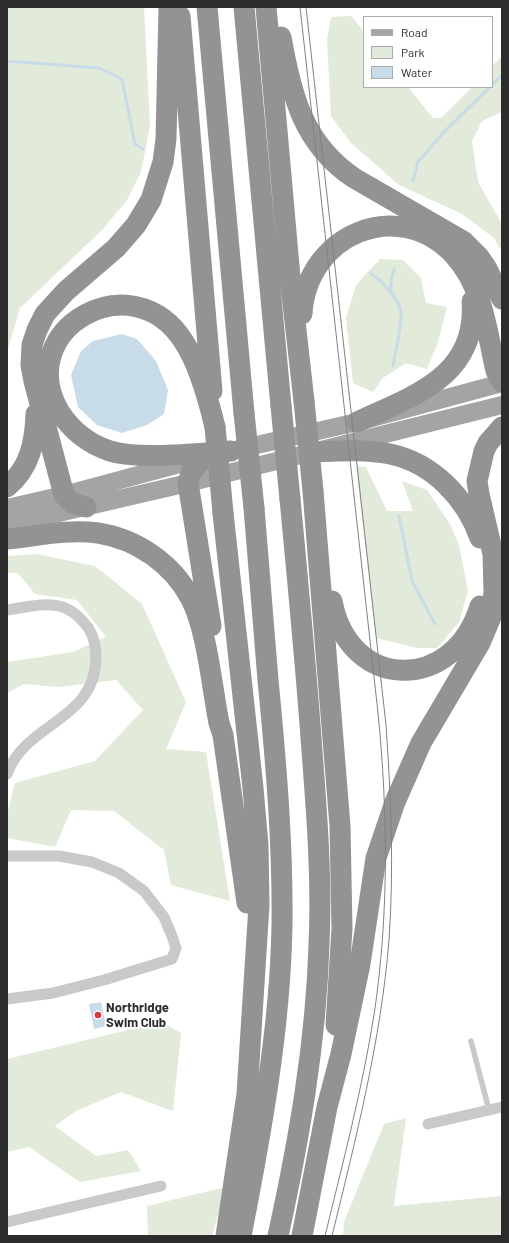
<!DOCTYPE html>
<html>
<head>
<meta charset="utf-8">
<style>
  body { margin:0 }
  #map { position:relative; width:509px; height:1243px; overflow:hidden; background:#fff; font-family:Barlow,sans-serif }
  canvas { display:block }
  .frame { position:absolute; inset:0; border:8px solid #2c2c2c; pointer-events:none }
  .legend { position:absolute; left:363px; top:16px; width:130px; height:72px; box-sizing:border-box; background:#fff; border:1px solid #ababab; margin:0; padding:5px 7px; list-style:none; font-size:12px; color:#2c2c2c }
  .legend li { display:flex; align-items:center; gap:8px; height:20px }
  .legend b { width:20px; border:1px solid #ababab }
</style>
</head>
<body>
<div id="map">
<canvas width="509" height="1243"></canvas>
<div class="frame"></div>
<ul class="legend">
<li><b style="height:5px;background:#a4a4a4"></b>Road</li>
<li><b style="height:11px;background:#e2eada"></b>Park</li>
<li><b style="height:11px;background:#c7dbe9"></b>Water</li>
</ul>
</div>
<script>
const c = document.querySelector('canvas').getContext('2d');
c.lineJoin = 'round';
function fillPath(path, color) { c.fillStyle = color; c.fill(path, 'evenodd'); }
function strokePath(path, color, width, dash) { c.strokeStyle = color; c.lineWidth = width; c.lineCap = dash ? 'butt' : 'round'; c.setLineDash(dash || []); c.stroke(path); }
function label(font, color, halo, rows, align = 'center') {
  c.font = font + ' Barlow,sans-serif'; c.lineWidth = 4; c.setLineDash([]); c.textBaseline = 'middle'; c.strokeStyle = halo; c.fillStyle = color; for (const [text, x, y, turn = 0] of rows) {
    c.save(); c.translate(x, y); c.rotate((+turn || 0) * Math.PI / 180); c.textAlign = isNaN(turn) ? turn : align; if (halo) c.strokeText(text, 0, 0); c.fillText(text, 0, 0); c.restore();
  }
}
fillPath(new Path2D(`
  M7 7H144L150 126 141 172 127 200 102 230 20 308 8 349 7 363Z
  M351 16 364 32V87H408L433 118H441L472 87H492V66L502 56V112L482 121 472 141 478 182 502 224V252L494 238 462 214 399 185 351 143 331 116 327 40 331 17Z
  M380 259 403 260 421 278 426 303 447 307 438 342 427 369 406 363 383 378 373 392 353 383 346 318 356 285Z
  M356 466 366 467 387 511H413L402 481 427 490 450 524 459 545 468 591 459 622 437 648H418L376 638Z
  M36 554 95 566 142 604 186 702 166 749 206 752 230 901 171 885 164 850 114 811 71 810 55 847 7 838V814L15 783 95 761 143 710 116 680 58 687 24 684 7 693V662L73 652 106 637 77 600 35 594 18 573H7V556Z
  M161 1022 181 1033 173 1111 121 1092 76 1111 55 1126 96 1156 128 1150 141 1171 80 1182 29 1147 7 1152V1059Z
  M406 1118 394 1206 502 1196V1236H343L344 1222 384 1124Z
  M226 1187 212 1236H148L147 1206Z`), '#e2eada');
fillPath(new Path2D(`
  M122 334 137 339 156 361 168 390 164 414 147 425 122 433 97 425 78 407 71 375 81 351 93 341Z
  M101 1002 106 1026 94 1029 89 1004Z`), '#c7dbe9');
strokePath(new Path2D(`
  M7 61 99 68 122 79 135 144 143 149
  M492 85 502 75
  M413 181 418 162 444 132 490 87
  M371 274C382 280 400 301 401 313 402 327 395 351 393 366
  M391 293V282L394 269
  M399 516 412 581 435 624`), '#c7dbe9', 3);
strokePath(new Path2D(`
  M471 1041 489 1110`), '#c9c9c9', 5.5);
strokePath(new Path2D(`
  M7 610C42 605 65 595 89 629 94 637 96 648 96 658 95 721 26 722 7 774
  M7 856H59L92 862 119 873 144 891 164 917 172 936 176 948 172 959 104 980 53 993 7 999
  M428 1124 502 1107
  M7 1222 161 1186`), '#c9c9c9', 11);
strokePath(new Path2D(`
  M235 450 357 422 502 383
  M7 508 64 495 198 459
  M7 525 188 483 502 405`), '#a4a4a4', 18);
strokePath(new Path2D(`
  M207 7 244 413
  M244 7 281 406
  M266 7 290 277 304 401
  M180 16 212 391
  M281 37C291 94 303 144 354 178L463 241 479 257 486 267 502 299
  M302 314C306 235 398 195 454 255 483 286 487 332 496 371L502 382
  M357 422C413 396 478 376 472 301
  M215 427C209 402 198 363 184 342 133 260 12 329 59 411 71 430 89 444 110 451 139 460 199 453 231 451
  M313 452C338 451 365 449 390 454 433 463 466 498 480 538
  M204 458 192 470 188 483 211 626
  M7 487C30 468 35 442 36 414
  M313 491 340 826 342 928 336 1025
  M86 507 72 503 64 495 34 381 31 365 32 345 37 330 45 314 66 291 116 248 136 225 151 200 163 162 166 139 169 7
  M223 513 253 788 258 845 259 905 247 1094 226 1236
  M7 539C36 536 68 529 98 533 137 539 173 564 191 599 207 630 212 688 219 723L223 735 247 903
  M332 601C349 692 454 693 480 606
  M241 1236C261 1133 280 1031 282 926 283 844 276 762 268 680 263 623 259 565 254 508
  M278 1236C299 1140 316 1043 319 945 322 880 317 816 312 751 306 667 298 583 290 499
  M302 1236 327 1107 341 1054 360 964 376 858 395 802 421 743 480 643 491 617 494 592 493 554 479 494 477 481 484 451 488 443 502 427`), '#939393', 21);
strokePath(new Path2D(`
  M300 7 378 713C388 813 389 915 374 1015 362 1090 343 1162 325 1236
  M306 7 386 725C391 797 394 868 389 940 381 1040 356 1138 332 1236`), '#818181', 1);
strokePath(new Path2D(`
  M304 401 313 491
  M281 406 290 499
  M244 413 254 508
  M215 427 223 513`), '#939393', 21);
for (const [x, y, r, color] of [
  [98,1015,4,"#dd343f"]
]) { const dot = new Path2D(); dot.arc(x, y, r, 0, 2 * Math.PI); c.fillStyle = color; c.fill(dot); strokePath(dot, '#fff', 1.5); }
label('bold 13px', '#2c2c2c', '#fff', [
  ["Northridge",106,1008],
  ["Swim Club",106,1023]
], 'left');
</script>
</body>
</html>
